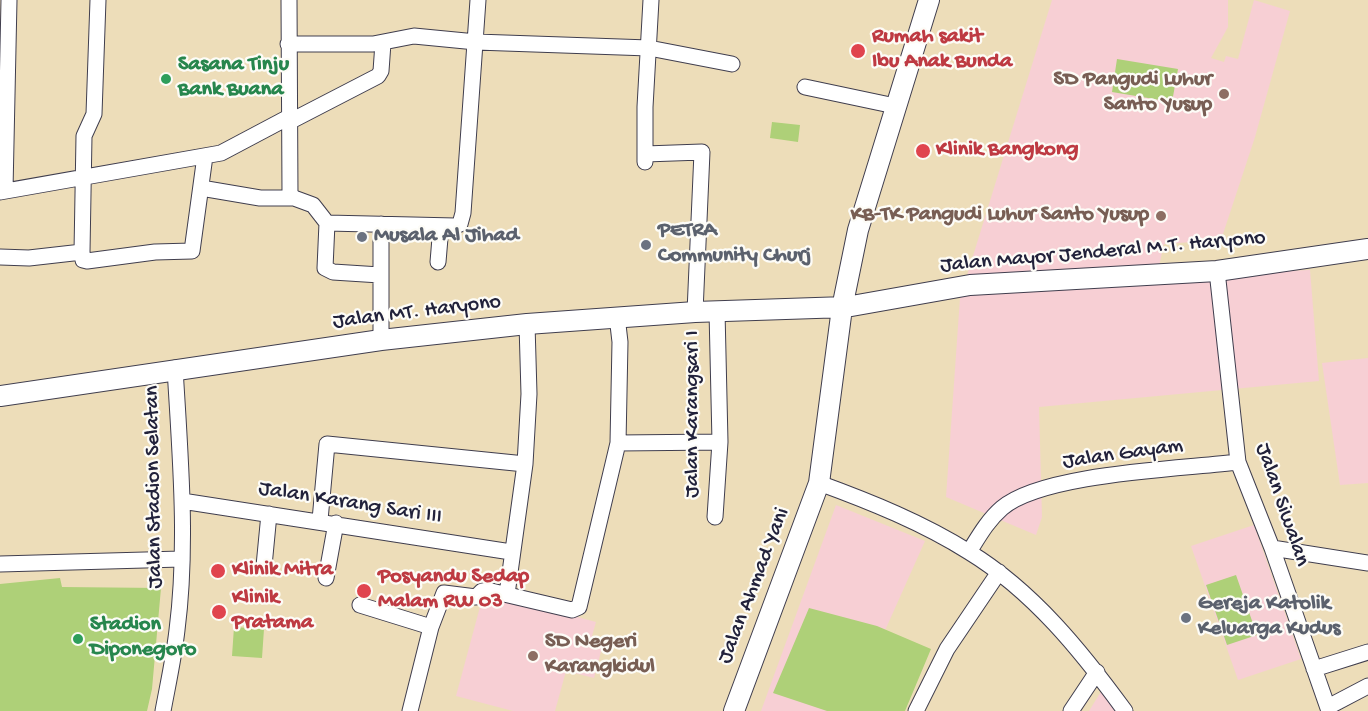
<!DOCTYPE html>
<html>
<head>
<meta charset="utf-8">
<style>
  body { margin:0 }
  canvas { display:block; background:#edddb9 }
</style>
</head>
<body>
<canvas width="1368" height="711"></canvas>
<script>
const c = document.querySelector('canvas').getContext('2d');
c.lineJoin = 'round';
function fillPath(path, color) { c.fillStyle = color; c.fill(path, 'evenodd'); }
function strokePath(path, color, width, dash) { c.strokeStyle = color; c.lineWidth = width; c.lineCap = dash ? 'butt' : 'round'; c.setLineDash(dash || []); c.stroke(path); }
function label(font, color, halo, rows, align = 'center') {
  c.font = font + ' "Gochi Hand",sans-serif'; c.lineWidth = 4.5; c.setLineDash([]); c.textBaseline = 'middle'; c.strokeStyle = halo; c.fillStyle = color; for (const [text, x, y, turn = 0] of rows) {
    c.save(); c.translate(x, y); c.rotate((+turn || 0) * Math.PI / 180); c.textAlign = isNaN(turn) ? turn : align; if (halo) c.strokeText(text, 0, 0); c.fillText(text, 0, 0); c.restore();
  }
}
fillPath(new Path2D(`
  M1052 0H1228V27L1211 58 1224 62 1226 56 1238 59 1254 0 1290 11 1255 137 1221 240 1164 244 1157 275 1310 270 1319 381 1039 407 1042 517 1036 535 946 497 960 298Z
  M1368 358V483L1340 485 1322 363Z
  M836 505 925 541 849 711H761Z
  M1254 525 1301 659 1238 680 1191 546Z
  M484 592 596 622 592 636 604 640 594 678 566 671 555 711H513L456 696Z
  M1102 690 1115 711H1089Z`), '#f7cfd4');
fillPath(new Path2D(`
  M1117 59 1178 69 1172 102 1112 92Z
  M772 122 800 125 798 142 770 138Z
  M1236 575 1257 635 1227 645 1206 585Z
  M60 578 62 587 161 588 152 689 147 711H0V584Z
  M809 608 877 626 931 649 905 711H827L773 693Z
  M234 627 264 629 262 658 232 656Z`), '#aed078');
const minor = new Path2D(`
  M289 0 290 194 294 198 313 205 327 223 455 226 460 224 463 213 478 0
  M288 44H373L414 36 476 42 649 48 732 64
  M805 87 895 106
  M289 122 378 76 381 71 383 43
  M645 154 702 152 695 312
  M645 162V107L651 0
  M201 188 260 198H294
  M5 190 9 0
  M0 192 221 153 289 117
  M327 223 325 268 333 272 380 275
  M82 252 83 260 87 261 155 252 192 251 205 156
  M0 257 29 258 82 252 84 136 94 114 98 0
  M438 262 441 226
  M1217 271 1238 462 1272 548 1329 711
  M381 340V224
  M618 443 720 442
  M819 483C871 502 923 523 969 552 1033 591 1082 652 1125 711
  M182 501 511 552
  M715 517 720 442 717 311
  M320 520 327 444 525 464
  M1272 548 1368 563
  M969 552C979 536 988 520 1002 508 1043 473 1182 469 1238 462
  M0 564 181 559
  M264 566 269 514
  M326 578 336 523
  M507 594 525 464 529 394 527 324
  M360 605 431 627
  M1314 669 1368 652
  M1328 707 1368 686
  M163 711C168 684 174 657 177 630 188 544 180 454 175 368
  M410 711 431 627 444 593 476 597 482 591 487 590 572 610 579 607 618 443 620 342 617 316
  M916 711 947 649 999 572
  M1071 711 1097 672`);
const major = new Path2D(`
  M0 396 381 340 527 324 695 312 846 307 970 285 1217 271 1368 249
  M734 711 819 483 842 308 858 230 929 0`);
strokePath(minor, '#403e4e', 17);
strokePath(major, '#403e4e', 22);
strokePath(minor, '#fff', 15);
strokePath(major, '#fff', 20);
for (const [x, y, r, color] of [
  [858,51,8,"#e0444e"],
  [166,79,6,"#2e9e5b"],
  [1224,94,6,"#8d6e63"],
  [923,151,8,"#e0444e"],
  [1161,216,6,"#8d6e63"],
  [362,237,6,"#6b7280"],
  [646,245,6,"#6b7280"],
  [218,571,8,"#e0444e"],
  [364,591,8,"#e0444e"],
  [219,612,8,"#e0444e"],
  [1186,618,6,"#6b7280"],
  [78,639,6,"#2e9e5b"],
  [533,656,6,"#8d6e63"]
]) { const dot = new Path2D(); dot.arc(x, y, r, 0, 2 * Math.PI); c.fillStyle = color; c.fill(dot); strokePath(dot, '#fdfcf7', 2); }
label('bold 22px', '#be3a42', '#fdfcf7', [
  ["Rumah sakit",872,38],
  ["Ibu Anak Bunda",872,63],
  ["Klinik Bangkong",936,151],
  ["Klinik Mitra",232,571],
  ["Posyandu Sedap",378,578],
  ["Malam RW 03",378,603],
  ["Klinik",232,599],
  ["Pratama",232,624]
], 'left');
label('bold 22px', '#27864d', '#fdfcf7', [
  ["Sasana Tinju",178,66],
  ["Bank Buana",178,91],
  ["Stadion",90,626],
  ["Diponegoro",90,651]
], 'left');
label('bold 22px', '#785e54', '#fdfcf7', [
  ["SD Pangudi Luhur",1212,81],
  ["Santo Yusup",1212,106],
  ["KB-TK Pangudi Luhur Santo Yusup",1149,216],
  ["SD Negeri",545,643,"left"],
  ["Karangkidul",545,668,"left"]
], 'right');
label('bold 22px', '#5b616d', '#fdfcf7', [
  ["PETRA",658,232],
  ["Community Churj",658,257],
  ["Musala Al Jihad",374,237],
  ["Gereja Katolik",1198,605],
  ["Keluarga Kudus",1198,630]
], 'left');
label('22px', '#22223b', '#fdfcf7', [
  ["Jalan Mayor Jenderal M.T. Haryono",1103,253,-5],
  ["Jalan MT. Haryono",417,313,-7],
  ["Jalan Karangsari I",694,414,-90],
  ["Jalan Gayam",1123,455,-8],
  ["Jalan Stadion Selatan",155,487,-91],
  ["Jalan Karang Sari III",350,504,9],
  ["Jalan Siwalan",1281,505,71],
  ["Jalan Ahmad Yani",755,586,-69]
]);
</script>
</body>
</html>
